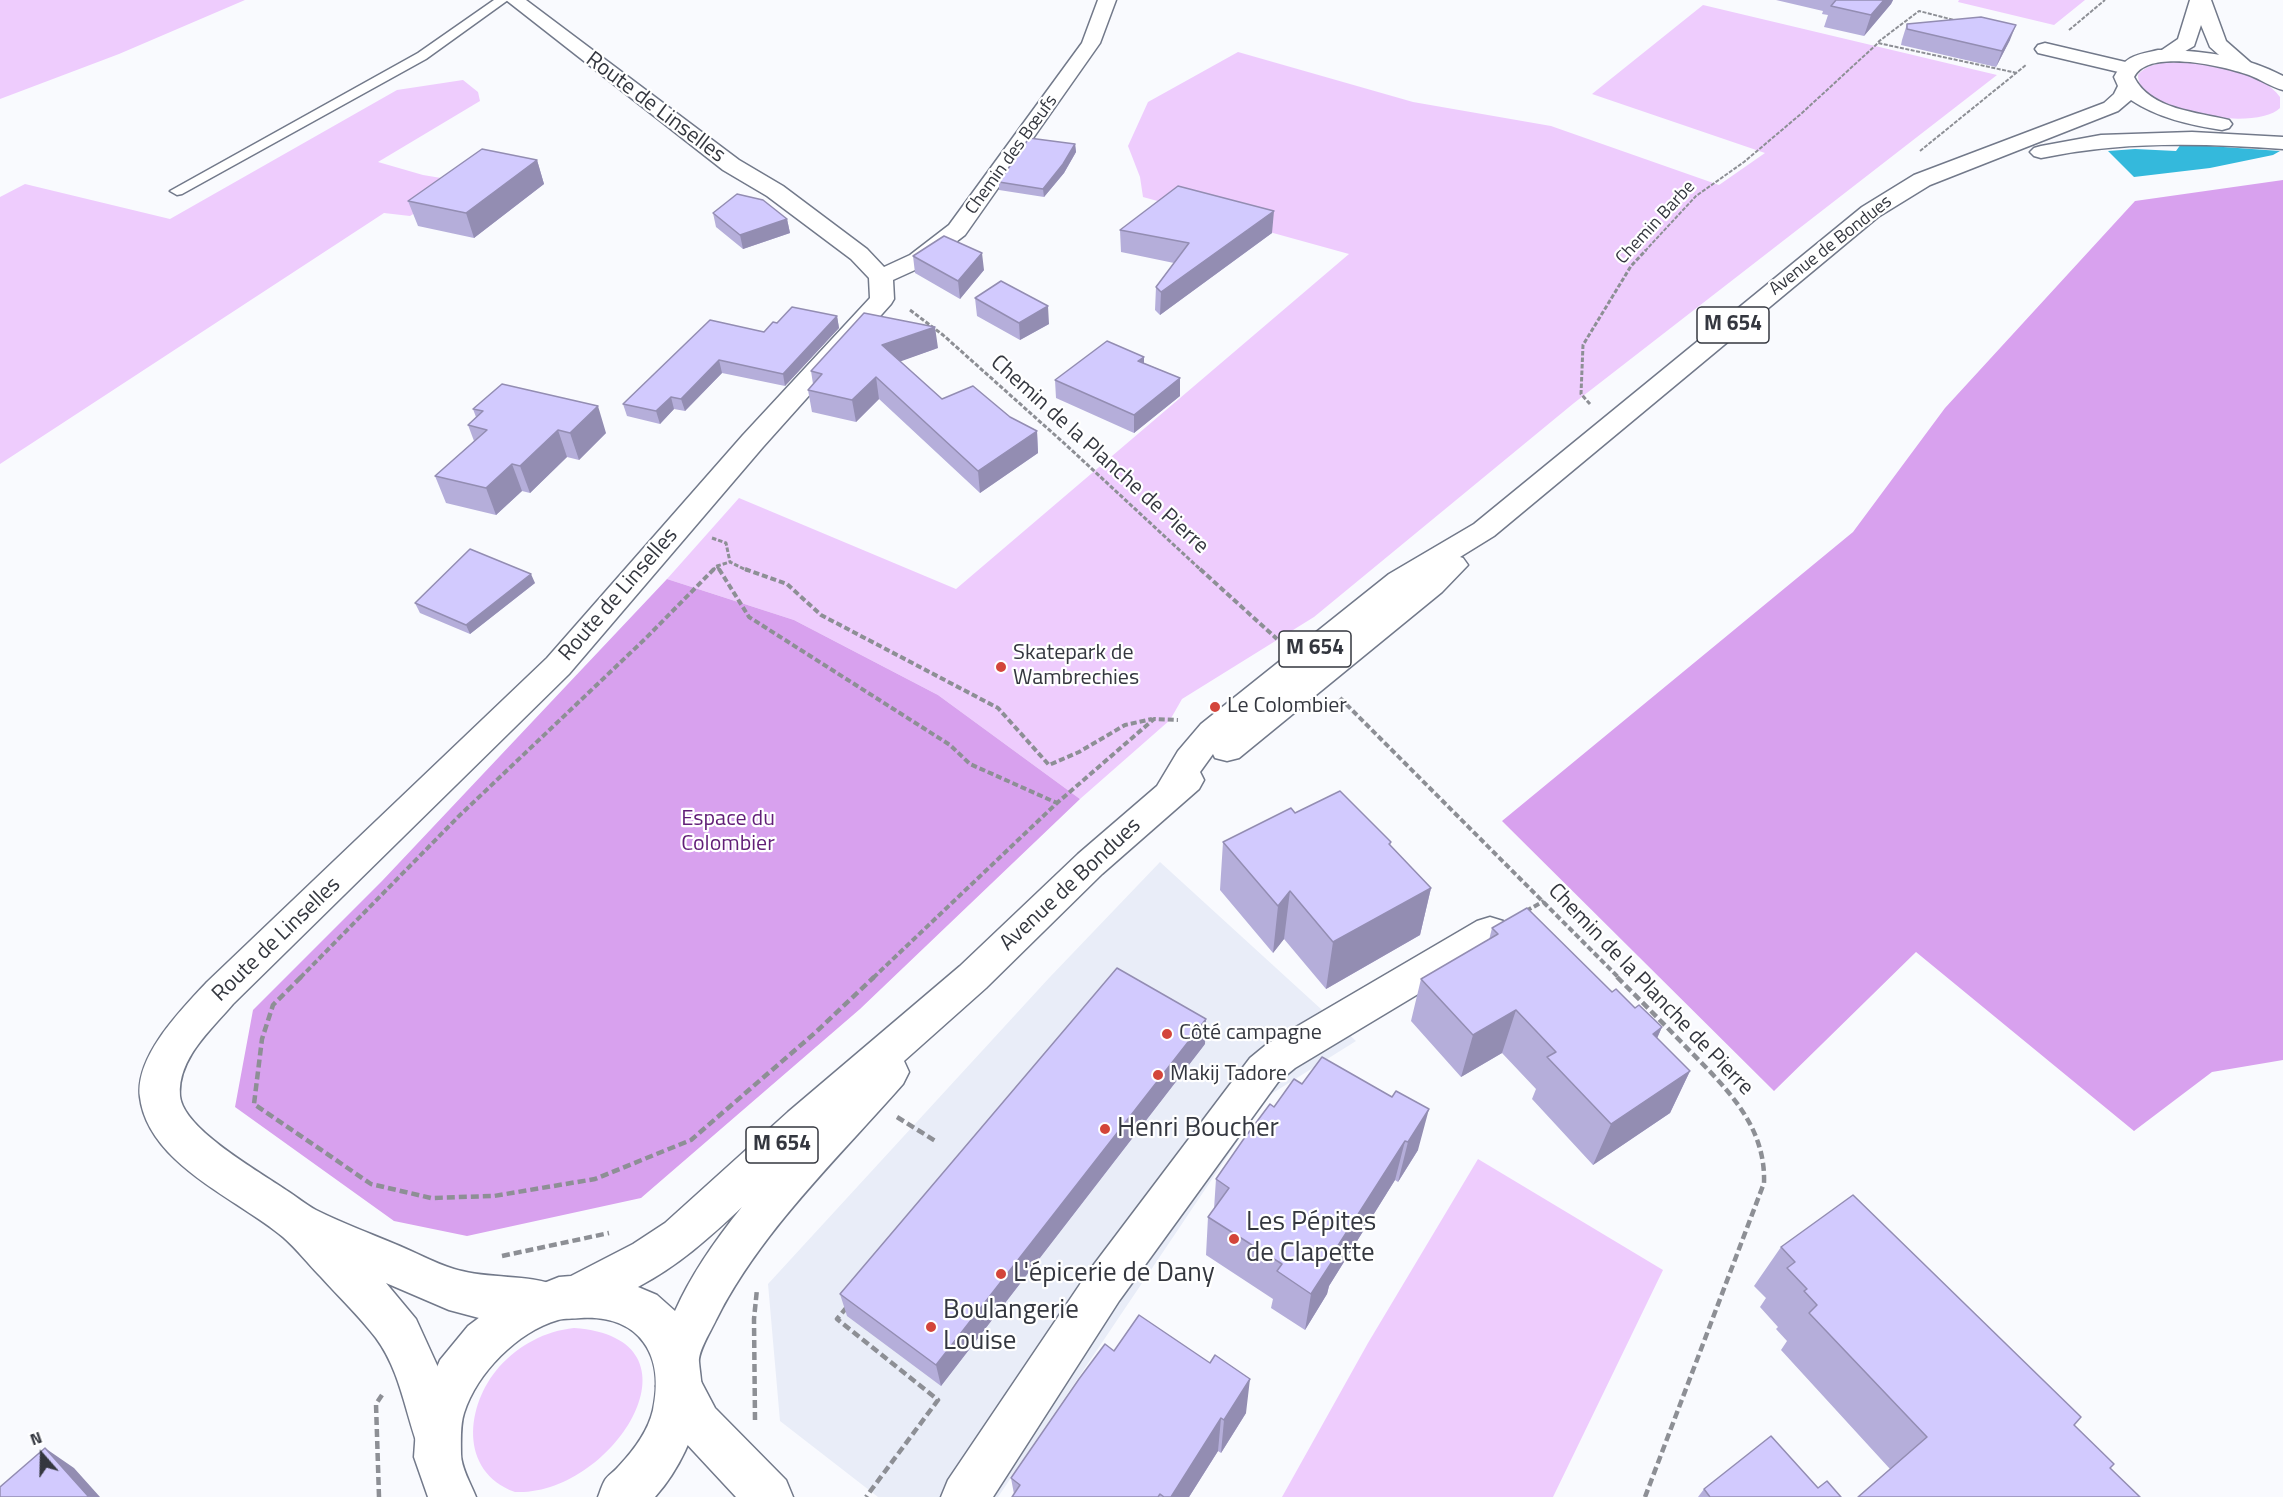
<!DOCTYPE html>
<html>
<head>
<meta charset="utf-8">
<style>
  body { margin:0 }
  #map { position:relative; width:2283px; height:1497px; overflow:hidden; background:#f9fafe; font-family:"Titillium Web",sans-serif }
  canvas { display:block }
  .north { position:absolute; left:12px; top:1425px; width:60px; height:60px; -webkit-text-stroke:4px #fff; paint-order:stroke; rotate:340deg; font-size:16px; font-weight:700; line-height:24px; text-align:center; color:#34373f }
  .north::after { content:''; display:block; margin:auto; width:21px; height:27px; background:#34373f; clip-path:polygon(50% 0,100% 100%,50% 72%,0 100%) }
</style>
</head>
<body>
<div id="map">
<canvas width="2283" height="1497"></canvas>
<div class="north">N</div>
</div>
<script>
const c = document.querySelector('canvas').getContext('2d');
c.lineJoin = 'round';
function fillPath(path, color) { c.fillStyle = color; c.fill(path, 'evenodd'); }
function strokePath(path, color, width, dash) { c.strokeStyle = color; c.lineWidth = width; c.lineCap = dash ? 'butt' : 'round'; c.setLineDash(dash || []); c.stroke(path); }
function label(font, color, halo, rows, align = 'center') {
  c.font = font + ' "Titillium Web",sans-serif'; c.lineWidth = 4.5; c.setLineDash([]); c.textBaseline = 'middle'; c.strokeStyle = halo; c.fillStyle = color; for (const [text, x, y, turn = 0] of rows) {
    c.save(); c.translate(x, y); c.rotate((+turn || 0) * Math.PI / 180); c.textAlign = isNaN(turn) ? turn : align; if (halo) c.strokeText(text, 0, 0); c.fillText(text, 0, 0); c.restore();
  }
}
fillPath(new Path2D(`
  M1160 862 1356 1041 1268 1096 998 1497H878L780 1421 768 1284 1049 978Z`), '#e9edf8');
fillPath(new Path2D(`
  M0 0H245L119 54 0 99Z
  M1959 0H2085L2054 25 1958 2Z
  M1703 5 1997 75 1574 403 1314 617 1182 699 1170 720 1080 799 938 695 794 620 667 579 739 498 956 589 1349 254 1143 197 1140 177 1128 146 1148 102 1238 52 1413 102 1551 126 1719 185 1765 153 1592 94Z
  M2188 62C2218 65 2261 71 2280 97V108C2257 132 2137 113 2138 75 2149 61 2171 62 2188 62Z
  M463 80 478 92 480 101 378 162 423 175 465 182 410 216 384 213 0 464V197L25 184 170 219 397 90Z
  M1478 1159 1663 1270 1553 1497H1282L1368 1343Z
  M574 1328C714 1338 612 1497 515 1492 458 1471 466 1405 499 1367 519 1345 545 1331 574 1328Z`), '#eeccfd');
fillPath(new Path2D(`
  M2283 180V1060L2212 1072 2134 1131 1916 952 1774 1091 1502 821 1853 532 1945 408 2135 201Z
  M667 579 794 620 938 695 1080 799 860 1009 641 1198 467 1236 394 1221 235 1107 253 1010 382 881Z`), '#d8a1ee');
fillPath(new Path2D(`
  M2181 144 2280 151 2273 155 2210 168 2134 177 2108 151 2135 149 2176 151Z`), '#34b9dc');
const service = new Path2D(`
  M494 0H508L426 59 182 194 177 195 170 191 418 53Z`);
const minor = new Path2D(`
  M506 0H526L739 160 783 186 867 249 884 267 910 255 949 225 1082 43 1098 0H1116L1100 43 965 235 926 265 893 280 894 299 891 304 763 447 569 674 233 1004C211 1030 177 1059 180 1096 183 1129 260 1172 286 1190 296 1196 306 1205 316 1210 342 1223 369 1233 395 1244 415 1252 434 1263 454 1269 489 1280 527 1273 561 1287L567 1302 561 1317 545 1323 479 1318 449 1310 386 1283 416 1319 442 1376 460 1435 454 1452 437 1458 420 1452C405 1413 401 1372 376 1338 359 1316 339 1297 321 1277 308 1264 297 1249 283 1237 238 1199 148 1164 140 1097 135 1056 181 1010 207 982L547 658 743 435 870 298 869 278 851 259 767 196 723 170Z
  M2045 43 2134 64 2137 68 2134 72 2127 74 2038 53 2035 49 2038 45Z
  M1490 917 1503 921 1508 932 1503 943 1295 1068 1278 1082 1119 1301 993 1497H941L948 1480 1089 1271 1250 1058 1267 1044 1477 921Z
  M679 1363 695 1370 715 1408 786 1480 793 1497H736L683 1440 656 1386 663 1370Z`);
const secondary = new Path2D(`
  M2190 0H2211L2226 41 2250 62 2253 66 2250 70H2236L2210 47 2201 25 2194 46 2170 60H2156L2153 56 2178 39Z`);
const primary = new Path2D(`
  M2158 50C2200 50 2246 56 2283 76V90C2271 87 2260 79 2249 75 2224 66 2148 48 2134 77 2150 110 2198 112 2229 120L2232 124 2229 128 2222 130C2190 125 2158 118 2131 100L2118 111 1930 185 1878 217 1494 536 1460 557 1463 558 1468 565 1442 592 1239 758 1227 761 1215 758 1213 754 1200 772 1204 780 1199 789 1102 874 986 988 904 1061 909 1072 903 1084C839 1157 759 1233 716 1320 711 1331 698 1351 699 1362 700 1375 703 1386 701 1399 696 1434 679 1470 655 1497H598C600 1492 602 1485 605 1480 608 1475 614 1472 618 1467 633 1451 648 1432 653 1410 665 1355 640 1315 581 1318 573 1319 565 1318 558 1320 517 1332 477 1373 464 1413 460 1425 461 1442 461 1454 461 1468 471 1484 476 1497H428L414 1457 417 1415 440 1360 468 1326 504 1299 559 1277 571 1276 633 1244 665 1223 788 1112 960 966 1078 854 1157 786 1178 751 1201 724 1389 574 1474 524 1862 207 1914 175 2104 103 2114 94 2118 86 2114 77C2126 55 2136 55 2158 50ZM742 1207C716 1239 692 1273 675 1311L657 1295 638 1287C679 1265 708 1239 742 1207Z
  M2192 132 2283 137V149C2201 143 2122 141 2041 158L2034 156 2030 152 2034 148 2041 146 2101 135Z`);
strokePath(service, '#72798a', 3);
strokePath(minor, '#72798a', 3);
strokePath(secondary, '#72798a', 3);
strokePath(primary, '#72798a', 3);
strokePath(new Path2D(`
  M2069 30 2105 0
  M1878 42 1919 11 1958 21
  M1920 151 2026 65
  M1645 251 1696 196 1744 162 1802 113 1878 43 2017 73`), '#8d8f95', 2, [4, 1.5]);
strokePath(new Path2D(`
  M910 310 943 335 1065 444 1202 571
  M1590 404 1581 394 1583 345 1631 266 1646 250
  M712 538 726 543 730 562 748 571
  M717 566 720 571
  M712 571 717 566 730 562`), '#8d8f95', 3, [4.5, 2]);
strokePath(new Path2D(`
  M719 569 749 617 950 745 970 764 1057 803
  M745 569 787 584 821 615 998 708 1049 765 1079 752 1125 725 1152 719
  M1200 569 1277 639
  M1340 698 1619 978
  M1526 911 1544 901
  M300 978 458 817 646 638 714 569
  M873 978 1057 803 1154 719 1178 720`), '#8d8f95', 4, [6, 3]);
strokePath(new Path2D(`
  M301 977 273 1005 262 1039 254 1104 371 1184 431 1198 494 1196 595 1179 691 1140 816 1032 874 977
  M1617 977C1640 1000 1663 1023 1686 1047 1724 1086 1766 1124 1764 1183L1645 1497
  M897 1117 937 1142
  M502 1256 609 1233
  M847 1307 837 1319 938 1400 866 1497
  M755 1420 754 1319 757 1289
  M379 1497 376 1404 382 1395`), '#8d8f95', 4.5, [8, 4]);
fillPath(service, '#fff');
fillPath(minor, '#fff');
fillPath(secondary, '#fff');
fillPath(primary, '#fff');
fillPath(new Path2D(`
  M1776 0H1893L1891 4 1864 36 1824 27 1828 15 1822 14 1823 11Z
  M1907 24 2010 40 1996 67 1901 45 1902 40Z
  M1075 144 1076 152 1064 173 1044 197 999 190V182Z
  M537 160 544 184 474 238 418 226 408 201Z
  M713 213 787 219 790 233 743 249 716 227Z
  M1120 230 1272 233 1160 315 1155 310 1156 287 1174 263 1121 252Z
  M913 256 984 270 960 299 915 273Z
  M975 298 1049 324 1020 340 977 316Z
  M837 316 839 328 785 386 722 373 685 411 674 409 660 424 627 416 623 404 764 332 777 323Z
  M938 348 900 361 942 399 1010 417 1037 431 1038 453 980 493 879 399 856 422 812 412 808 390 813 384 811 371Z
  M1144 363 1180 378V396L1134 433 1056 398 1055 380Z
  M473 409 606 433 579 460 567 457 530 493 522 491 496 515 446 503 435 476 474 441 468 425 476 417Z
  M457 563 535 583 470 634 420 613 415 603Z
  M1295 813 1391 842 1390 846 1431 888 1420 935 1326 989 1284 939 1273 953 1220 890 1223 842Z
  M1492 928 1612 992 1662 1027 1657 1038 1690 1071 1670 1113 1593 1165 1532 1099 1536 1089 1502 1053 1461 1077 1411 1021 1421 979 1489 940Z
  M1205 1044 941 1386 847 1316 840 1294Z
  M1322 1057 1418 1150 1398 1182 1395 1180 1329 1286 1327 1294 1305 1330 1271 1308 1273 1299 1206 1255 1208 1217 1214 1209 1216 1179 1274 1107 1302 1084Z
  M1781 1247 2081 1417 1890 1469 1781 1350 1787 1341 1776 1329 1778 1327 1760 1307 1766 1298 1754 1286Z
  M1114 1351 1246 1413 1221 1453 1218 1451 1189 1497H1012L1014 1494 1011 1478Z
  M1818 1488 1841 1497H1698L1704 1489Z`), '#b5aeda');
fillPath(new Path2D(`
  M1884 0H1893L1891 4 1864 36 1871 15Z
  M2016 25 2010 40 1996 67 2002 51Z
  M1075 144 1076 152 1064 173 1044 197 1043 189Z
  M537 160 544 184 474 238 466 213Z
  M1274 211 1272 233 1160 315 1161 292Z
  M787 219 790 233 743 249 740 235Z
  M982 253 984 270 960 299 958 281Z
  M1048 306 1049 324 1020 340 1019 323Z
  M837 316 839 328 785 386 783 374Z
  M935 327 938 348 885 367 882 345Z
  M1144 357V374L1138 361Z
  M719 360 722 373 685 411 681 399Z
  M876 377 879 399 856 422 852 400Z
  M1180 378V396L1134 433V415Z
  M671 397 674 409 660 424 656 411Z
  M598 406 606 433 579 460 570 433Z
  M558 430 567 457 530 493 520 466Z
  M1037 431 1038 453 980 493 978 471Z
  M512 464 522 491 496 515 486 488Z
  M531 574 535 583 470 634 466 625Z
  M1431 888 1420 935 1326 989 1333 942Z
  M1290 891 1284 939 1273 953 1278 906Z
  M1516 1010 1502 1053 1461 1077 1473 1035Z
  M1206 1019 1205 1044 941 1386 936 1365Z
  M1662 1027 1643 1070 1653 1034Z
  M1690 1071 1670 1113 1593 1165 1611 1124Z
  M1429 1109 1418 1150 1398 1182 1408 1142Z
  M1405 1141 1395 1180 1329 1286 1327 1294 1305 1330 1311 1294 1332 1255Z
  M1250 1379 1246 1413 1221 1453 1224 1420Z
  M1221 1418 1218 1451 1189 1497H1171Z
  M45 1448 74 1468 100 1497H87Z`), '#938db2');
const building = new Path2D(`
  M1836 0H1884L1871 15 1831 6Z
  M1981 17 2016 25 2002 51 1907 29V24Z
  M1029 138 1075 144 1063 164 1043 189 999 182Z
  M482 149 537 160 466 213 408 201Z
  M1178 186 1274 211 1161 292 1156 287 1189 243 1120 230Z
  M737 194 763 200 787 219 740 235 713 213Z
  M944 236 982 253 958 281 913 256Z
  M1001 281 1048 306 1019 323 975 298Z
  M792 307 837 316 783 374 719 360 681 399 671 397 656 411 623 404 710 320 764 332 773 322 777 323Z
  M864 313 935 327 882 345 942 399 973 386 1010 417 1037 431 978 471 876 377 852 400 808 390 822 374 811 371Z
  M1107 341 1144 357 1138 361 1180 378 1134 415 1055 380Z
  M502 384 598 406 570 433 558 430 520 466 512 464 486 488 435 476 487 430 468 425 483 411 473 409Z
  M470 549 531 574 466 625 415 603Z
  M1340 791 1391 842 1389 844 1431 888 1333 942 1290 891 1278 906 1223 842 1291 808 1295 813Z
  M1527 908 1612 992 1616 989 1635 1008 1639 1005 1662 1027 1653 1034 1690 1071 1611 1124 1547 1057 1556 1052 1516 1010 1473 1035 1421 979 1498 934 1492 928Z
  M1117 968 1206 1019 936 1365 840 1294Z
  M1322 1057 1392 1097 1396 1091 1429 1109 1408 1142 1405 1141 1332 1255 1335 1257 1311 1294 1277 1271 1282 1264 1208 1217 1229 1188 1216 1179 1243 1140 1270 1104 1274 1107 1294 1079 1302 1084Z
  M1853 1195 2081 1417 2074 1425 2114 1464 2110 1468 2140 1497H1858L1927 1437 1809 1313 1817 1305 1804 1291 1807 1289 1787 1268 1795 1262 1781 1247Z
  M1139 1315 1210 1363 1215 1355 1250 1379 1224 1420 1221 1418 1171 1497H1164L1160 1494 1158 1497H1012L1020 1485 1011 1478 1079 1379 1105 1344 1114 1351Z
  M1771 1436 1818 1488 1827 1481 1841 1497H1710L1704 1489Z
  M45 1448 88 1496 87 1497H0V1487Z`);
fillPath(building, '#d2cafe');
strokePath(building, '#938db2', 1.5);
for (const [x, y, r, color] of [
  [1001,667,6,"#d3453a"],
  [1215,707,6,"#d3453a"],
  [1167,1034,6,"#d3453a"],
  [1158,1075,6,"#d3453a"],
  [1105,1129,6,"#d3453a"],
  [1234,1239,6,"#d3453a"],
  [1001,1274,6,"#d3453a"],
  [931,1327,6,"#d3453a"]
]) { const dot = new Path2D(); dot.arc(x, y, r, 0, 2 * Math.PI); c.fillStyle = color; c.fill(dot); strokePath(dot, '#fff', 2); }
label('18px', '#34373f', '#fff', [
  ["Chemin des Bœufs",1012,155,-54],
  ["Chemin Barbe",1656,223,-47],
  ["Avenue de Bondues",1831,246,-38]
]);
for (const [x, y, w] of [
  [1733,325,72],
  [1315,649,72],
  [782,1145,72]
]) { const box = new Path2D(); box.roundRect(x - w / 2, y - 18, w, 36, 4.5); c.fillStyle = '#fff'; c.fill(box); strokePath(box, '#34373f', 1.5); }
label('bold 21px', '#34373f', null, [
  ["M 654",1733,325],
  ["M 654",1315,649],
  ["M 654",782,1145]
]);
label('22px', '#34373f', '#fff', [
  ["Route de Linselles",655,108,37],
  ["Chemin de la Planche de Pierre",1099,455,42],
  ["Route de Linselles",619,595,-49],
  ["Avenue de Bondues",1071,885,-43],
  ["Route de Linselles",277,940,-44],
  ["Chemin de la Planche de Pierre",1650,990,46]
]);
label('22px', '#34373f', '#fff', [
  ["Skatepark de",1013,654],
  ["Wambrechies",1013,679],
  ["Le Colombier",1227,707],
  ["Côté campagne",1179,1034],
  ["Makij Tadore",1170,1075]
], 'left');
label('22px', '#611e77', '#fff', [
  ["Espace du",728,820],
  ["Colombier",728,845]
]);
label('27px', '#34373f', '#fff', [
  ["Henri Boucher",1117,1129],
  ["Les Pépites",1246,1223],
  ["de Clapette",1246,1254],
  ["L'épicerie de Dany",1013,1274],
  ["Boulangerie",943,1311],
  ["Louise",943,1342]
], 'left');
</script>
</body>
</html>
